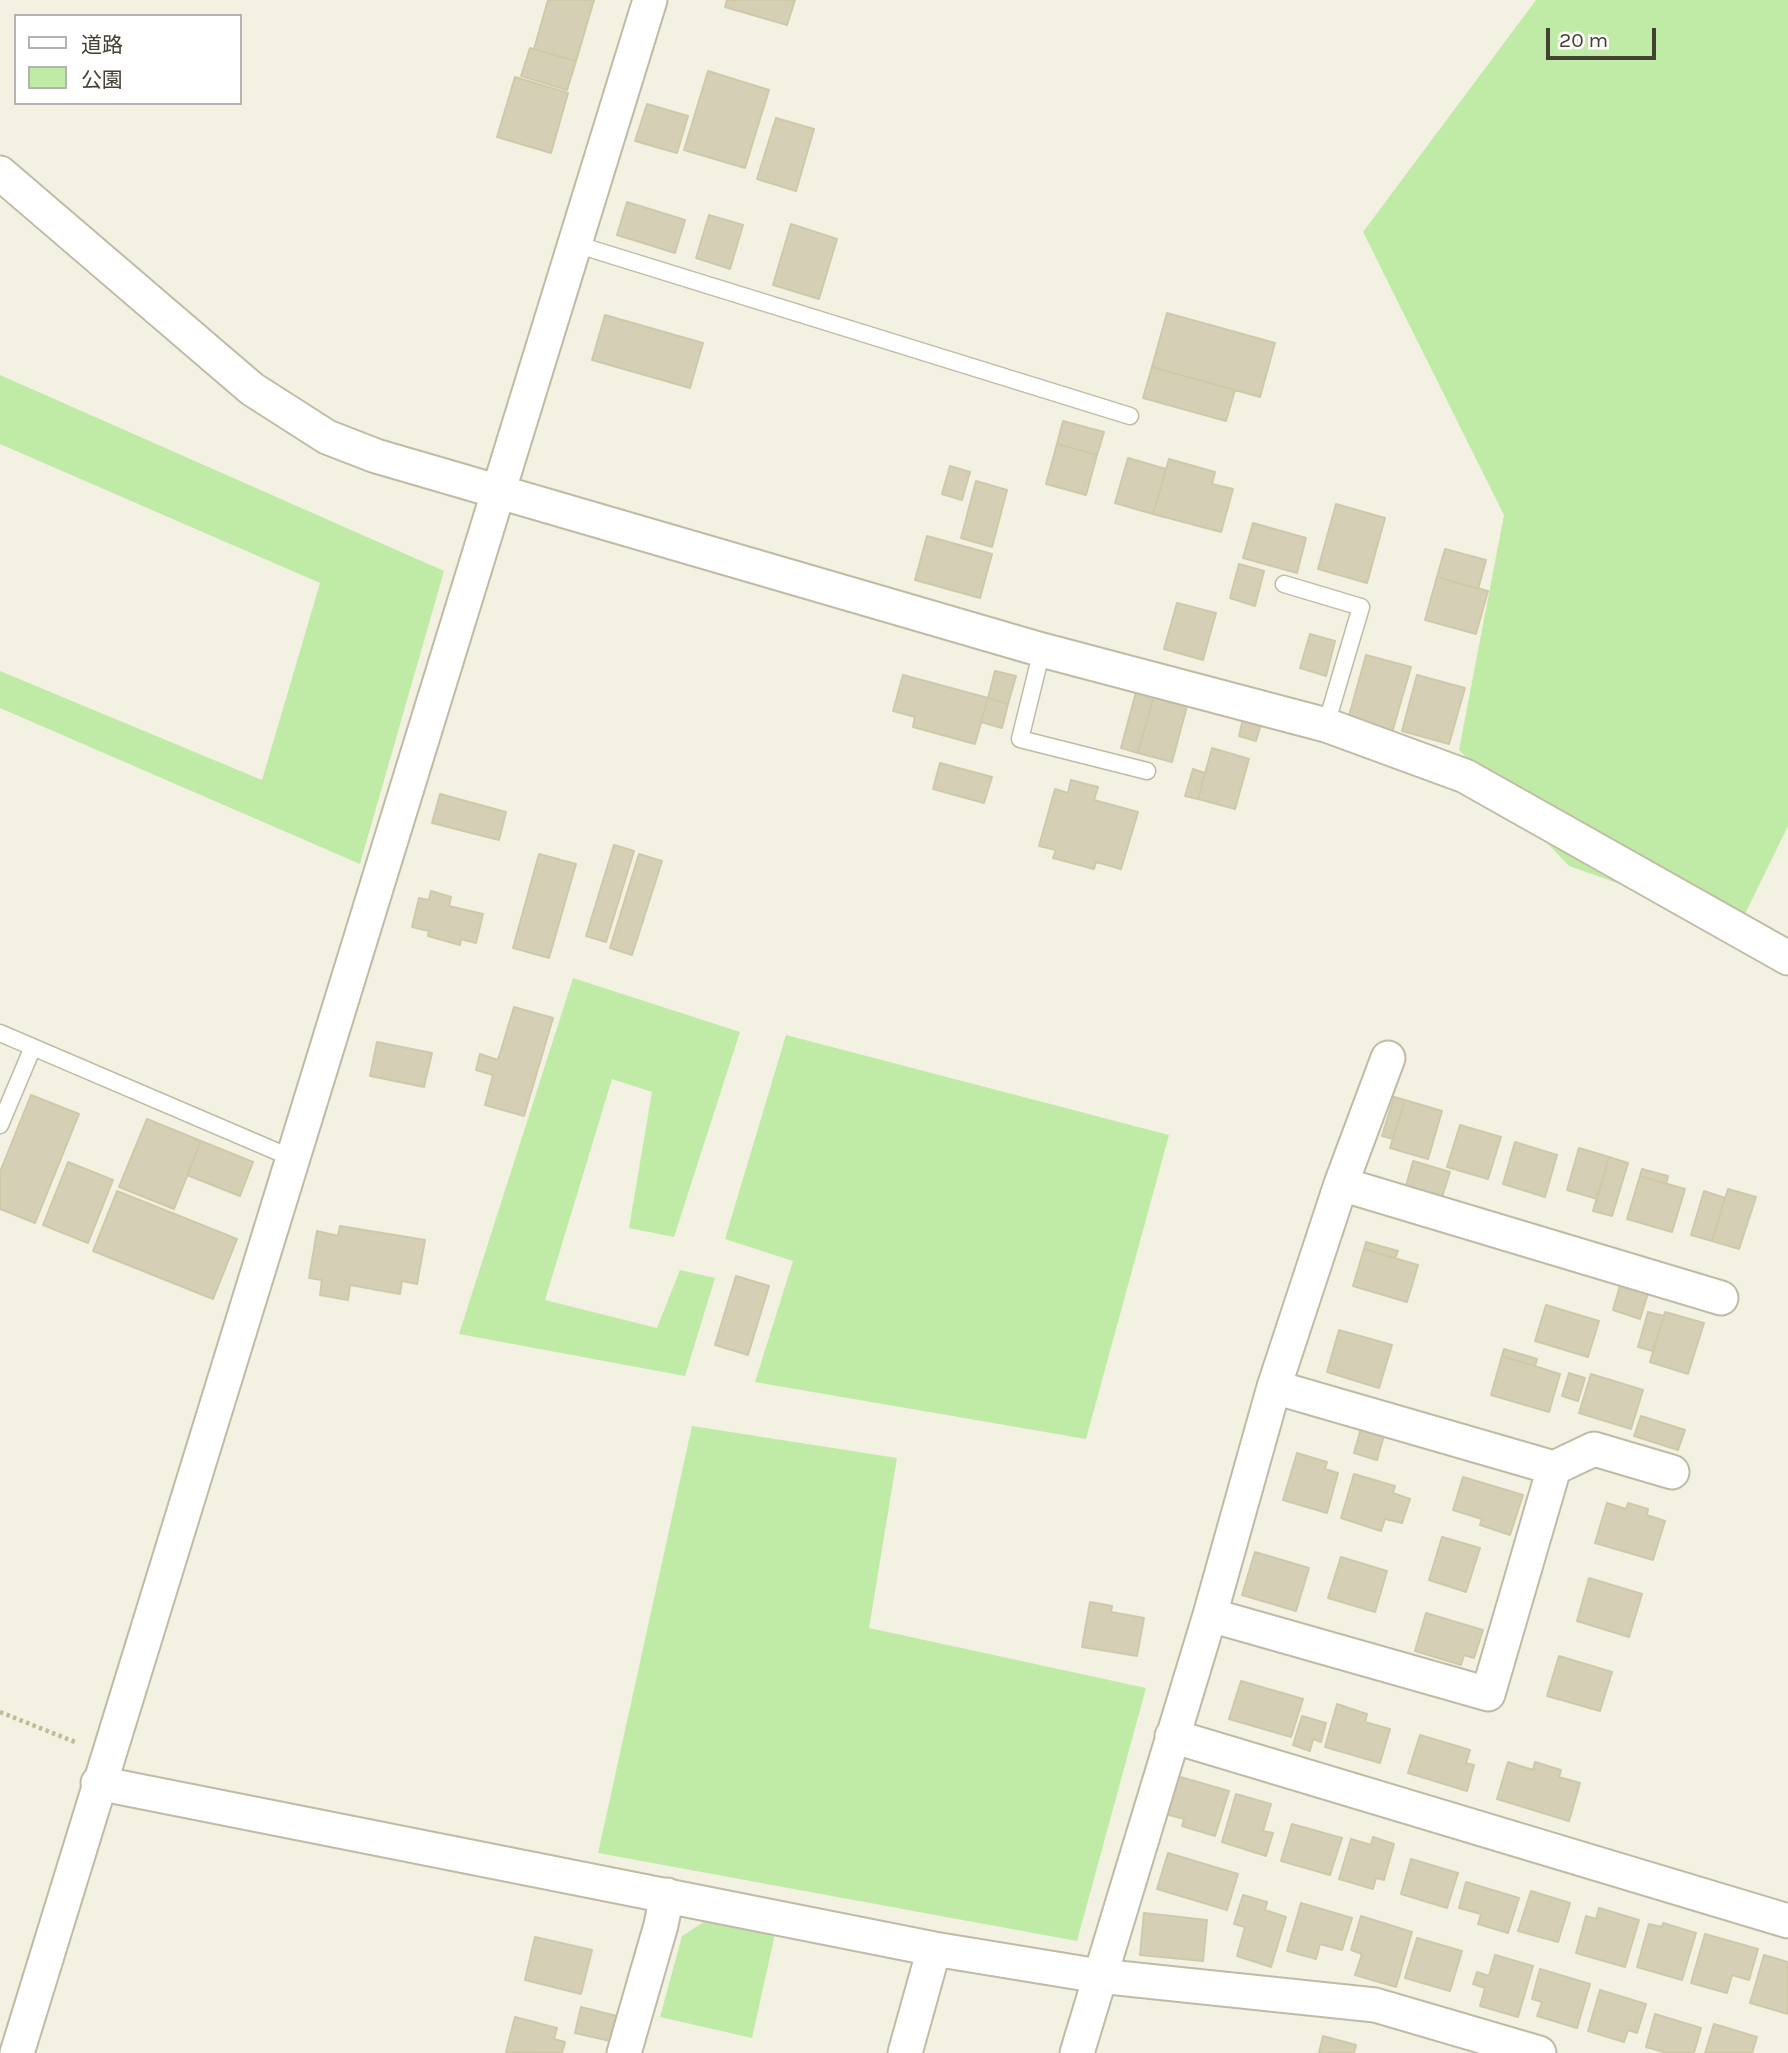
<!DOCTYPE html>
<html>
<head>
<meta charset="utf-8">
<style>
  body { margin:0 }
  #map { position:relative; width:1788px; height:2053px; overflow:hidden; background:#f3f1e2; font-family:Karla,"Noto Sans JP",sans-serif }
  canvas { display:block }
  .legend { position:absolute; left:14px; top:14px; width:228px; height:91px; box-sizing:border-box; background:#fff; border:2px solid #b5b3ad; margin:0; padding:9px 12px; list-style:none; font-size:21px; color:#454132 }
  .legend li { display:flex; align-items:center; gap:14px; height:35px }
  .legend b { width:35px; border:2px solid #b5b3ad }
  .scale { position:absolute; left:1546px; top:28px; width:110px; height:32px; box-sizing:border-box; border:4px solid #454132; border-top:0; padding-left:9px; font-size:21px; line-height:24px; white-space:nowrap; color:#454132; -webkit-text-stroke:5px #fff; paint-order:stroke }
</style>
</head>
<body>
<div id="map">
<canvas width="1788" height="2053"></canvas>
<ul class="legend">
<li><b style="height:9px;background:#fff"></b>道路</li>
<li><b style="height:19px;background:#bfeba6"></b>公園</li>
</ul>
<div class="scale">20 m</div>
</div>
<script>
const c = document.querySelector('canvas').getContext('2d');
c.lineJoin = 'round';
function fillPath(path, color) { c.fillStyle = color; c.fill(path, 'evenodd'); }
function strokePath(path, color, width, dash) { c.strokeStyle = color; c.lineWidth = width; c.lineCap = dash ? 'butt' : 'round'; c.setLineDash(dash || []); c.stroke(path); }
fillPath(new Path2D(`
  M1536 0H1788V826L1739 926 1569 866 1459 750 1504 515 1363 232Z
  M0 375 444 571 360 864 0 708V671L262 780 320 583 0 444Z
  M573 978 740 1032 674 1237 629 1228 652 1092 612 1079 545 1300 657 1328 680 1270 715 1278 685 1376 459 1334Z
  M786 1035 1169 1135 1086 1439 755 1382 793 1261 725 1239Z
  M692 1426 897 1458 869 1628 1146 1688 1077 1941 598 1853Z
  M707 1920 775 1934 752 2038 660 2017 682 1936Z`), '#bfeba6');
const building = new Path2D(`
  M548 0H594L576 61 534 49Z
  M727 0H795L787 25 725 7Z
  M530 48 576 61 567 90 521 76Z
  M708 71 769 90 745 168 684 150Z
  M515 77 568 93 551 153 497 137Z
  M647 104 688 116 677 153 635 141Z
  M776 118 814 129 796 191 757 179Z
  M627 202 685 220 675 253 617 235Z
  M709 215 743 225 730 269 696 258Z
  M791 224 837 239 819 299 773 285Z
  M1167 313 1275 343 1260 397 1152 367Z
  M605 315 703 343 690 388 592 360Z
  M1152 367 1235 390 1226 421 1143 398Z
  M1063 421 1104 432 1097 455 1057 444Z
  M1057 444 1097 455 1086 495 1046 484Z
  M1128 458 1166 469 1153 514 1115 503Z
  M1169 459 1215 472 1212 484 1233 489 1221 532 1153 514Z
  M950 466 970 472 962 500 942 494Z
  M976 481 1007 490 992 547 961 538Z
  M1336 504 1385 518 1367 583 1318 569Z
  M1253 523 1306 538 1297 573 1243 558Z
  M927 536 992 554 980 598 915 580Z
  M1445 549 1486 560 1478 589 1437 577Z
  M1239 564 1264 571 1255 606 1230 598Z
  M1437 577 1488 591 1476 634 1425 620Z
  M1177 603 1216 613 1203 660 1164 649Z
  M1310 634 1335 641 1326 676 1300 668Z
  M1366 655 1411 667 1391 736 1347 723Z
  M995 671 1016 676 1008 704 988 698Z
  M903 675 988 698 975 744 913 727 915 717 893 711Z
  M1417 675 1465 688 1449 744 1402 731Z
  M1136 692 1154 696 1138 753 1121 748Z
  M1154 696 1187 706 1172 762 1138 753Z
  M988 698 1008 704 1002 728 981 722Z
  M1243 719 1261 724 1256 741 1239 736Z
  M1212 748 1249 759 1235 809 1198 799Z
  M940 763 992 777 984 803 933 789Z
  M1193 769 1205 773 1198 799 1185 796Z
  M1071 780 1098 787 1094 800 1138 812 1121 869 1096 862 1094 869 1053 858 1056 850 1039 846 1055 789 1068 793Z
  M440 794 506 812 499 840 432 823Z
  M614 845 634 851 606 942 586 936Z
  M539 854 576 864 549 958 513 948Z
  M639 854 662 861 632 955 610 948Z
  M431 891 451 897 449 906 483 914 476 943 461 939 460 945 428 936 429 931 412 927 419 898 429 900Z
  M514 1007 553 1018 524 1116 485 1105 493 1075 476 1070 480 1054 498 1060Z
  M377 1042 432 1053 424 1087 370 1076Z
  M31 1095 79 1114 35 1223 0 1209V1172Z
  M1394 1097 1405 1100 1393 1139 1382 1136Z
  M1405 1100 1442 1111 1428 1159 1390 1148Z
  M147 1119 201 1141 174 1209 119 1187Z
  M1460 1125 1501 1137 1488 1179 1447 1167Z
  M201 1141 253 1162 240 1196 187 1175Z
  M1515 1142 1557 1155 1545 1197 1503 1184Z
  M1579 1148 1609 1157 1597 1199 1567 1190Z
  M1609 1157 1628 1163 1612 1216 1593 1211Z
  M1413 1161 1450 1172 1442 1197 1406 1186Z
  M68 1162 113 1180 88 1243 43 1225Z
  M1642 1169 1668 1176 1666 1184 1640 1176Z
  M1640 1176 1685 1189 1672 1232 1627 1219Z
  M1728 1189 1756 1197 1739 1249 1712 1241Z
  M117 1191 237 1239 213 1299 93 1251Z
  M1704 1191 1725 1198 1712 1241 1691 1235Z
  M340 1226 425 1240 417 1284 402 1281 400 1294 350 1285 348 1300 320 1295 322 1280 309 1278 317 1231 338 1236Z
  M1366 1242 1398 1251 1395 1258 1364 1249Z
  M1364 1249 1418 1265 1407 1302 1353 1286Z
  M736 1276 769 1286 748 1355 715 1345Z
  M1621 1282 1649 1290 1640 1319 1613 1310Z
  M1546 1305 1599 1321 1588 1357 1535 1341Z
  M1648 1312 1664 1316 1653 1351 1638 1347Z
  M1665 1312 1704 1323 1688 1374 1650 1362Z
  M1339 1330 1392 1345 1379 1388 1327 1372Z
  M1504 1349 1537 1359 1535 1366 1502 1356Z
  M1502 1356 1560 1374 1549 1412 1491 1395Z
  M1569 1373 1585 1378 1578 1401 1562 1396Z
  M1591 1374 1643 1390 1631 1429 1579 1413Z
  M1641 1416 1685 1430 1678 1450 1634 1436Z
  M1362 1425 1385 1432 1377 1460 1354 1453Z
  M1297 1453 1327 1462 1325 1469 1338 1473 1327 1513 1283 1500Z
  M1354 1474 1395 1486 1393 1493 1410 1499 1402 1523 1385 1519 1381 1531 1341 1518Z
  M1463 1477 1523 1495 1510 1535 1480 1525 1482 1519 1453 1510Z
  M1607 1503 1626 1509 1628 1503 1648 1509 1647 1515 1665 1521 1653 1560 1595 1543Z
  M1442 1537 1480 1548 1466 1592 1429 1580Z
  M1255 1552 1309 1568 1296 1611 1242 1595Z
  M1341 1557 1387 1571 1375 1612 1328 1598Z
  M1589 1578 1642 1594 1629 1637 1577 1621Z
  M1090 1602 1112 1606 1111 1612 1144 1618 1137 1656 1082 1647Z
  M1426 1613 1483 1630 1474 1658 1464 1655 1461 1665 1415 1651Z
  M1559 1656 1612 1672 1600 1711 1547 1696Z
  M1241 1681 1303 1699 1291 1737 1229 1719Z
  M1337 1704 1367 1714 1365 1722 1390 1729 1380 1763 1325 1747Z
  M1302 1716 1326 1723 1321 1742 1313 1739 1310 1751 1293 1745Z
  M1420 1735 1470 1750 1466 1763 1474 1765 1467 1791 1408 1773Z
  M1508 1762 1533 1770 1535 1762 1561 1770 1559 1777 1580 1783 1569 1821 1497 1799Z
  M1177 1776 1229 1791 1215 1836 1182 1826 1184 1819 1166 1814Z
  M1236 1794 1271 1804 1263 1831 1273 1833 1266 1856 1222 1842Z
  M1292 1824 1342 1838 1330 1875 1281 1861Z
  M1373 1837 1394 1844 1384 1880 1376 1878 1373 1889 1339 1879 1351 1839 1371 1845Z
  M1168 1853 1238 1874 1227 1910 1157 1889Z
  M1411 1859 1458 1873 1447 1908 1401 1894Z
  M1466 1882 1519 1898 1508 1933 1478 1924 1481 1914 1459 1908Z
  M1531 1891 1570 1903 1558 1942 1518 1931Z
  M1243 1895 1267 1902 1265 1910 1286 1917 1271 1967 1237 1956 1245 1927 1234 1924Z
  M1301 1903 1352 1918 1342 1950 1320 1944 1316 1959 1287 1951Z
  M1599 1908 1639 1920 1625 1967 1576 1953 1586 1916 1596 1919Z
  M1144 1913 1207 1920 1203 1961 1140 1955Z
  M1361 1916 1412 1932 1396 1987 1355 1975 1362 1954 1351 1950Z
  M1663 1923 1696 1933 1682 1980 1637 1967 1649 1924 1662 1927Z
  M1705 1934 1758 1949 1749 1980 1732 1975 1727 1993 1691 1983Z
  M535 1937 592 1950 581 1994 525 1980Z
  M1417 1938 1462 1951 1450 1991 1405 1978Z
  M1495 1955 1533 1966 1518 2017 1480 2006 1485 1988 1473 1984 1477 1972 1489 1976Z
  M1764 1955 1788 1962V2014L1750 2003Z
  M1540 1969 1590 1984 1577 2028 1537 2016 1542 2002 1532 1999Z
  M1600 1990 1646 2004 1637 2033 1628 2030 1624 2042 1588 2031Z
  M581 2007 617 2016 610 2041 575 2033Z
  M1655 2014 1701 2028 1694 2053H1667L1646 2047Z
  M515 2017 557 2028 554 2039 565 2042 562 2053 506 2052Z
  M1714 2024 1757 2037 1752 2053H1705Z
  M1323 2036 1356 2045 1354 2053H1319Z`);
fillPath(building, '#d5cfb6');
strokePath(building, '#d0c9a9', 2);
const service = new Path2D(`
  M572 243 1130 416
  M1284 584 1361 607 1326 725
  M1042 650 1020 739 1147 771
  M0 1033 292 1158
  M0 1125 33 1047`);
const minor = new Path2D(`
  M0 173 252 389 327 437 376 456 1042 650 1326 725 1465 776 1788 958
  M1341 1184 1721 1298
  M1554 1468 1594 1449 1672 1472
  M1210 1615 1488 1694 1554 1468 1274 1387
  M1172 1736 1788 1921
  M98 1783 934 1949 1099 1976 1375 2005 1539 2053
  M17 2053 650 0
  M624 2053 661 1925 667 1895
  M905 2053 934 1949
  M1077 2053 1210 1615 1274 1387 1341 1184 1388 1058`);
strokePath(service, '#bfbba4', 19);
strokePath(minor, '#bfbba4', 37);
strokePath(new Path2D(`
  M0 1712 75 1742`), '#c2ba94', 4.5, [3.5, 3.5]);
strokePath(service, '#fff', 16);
strokePath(minor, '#fff', 33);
</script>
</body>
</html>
